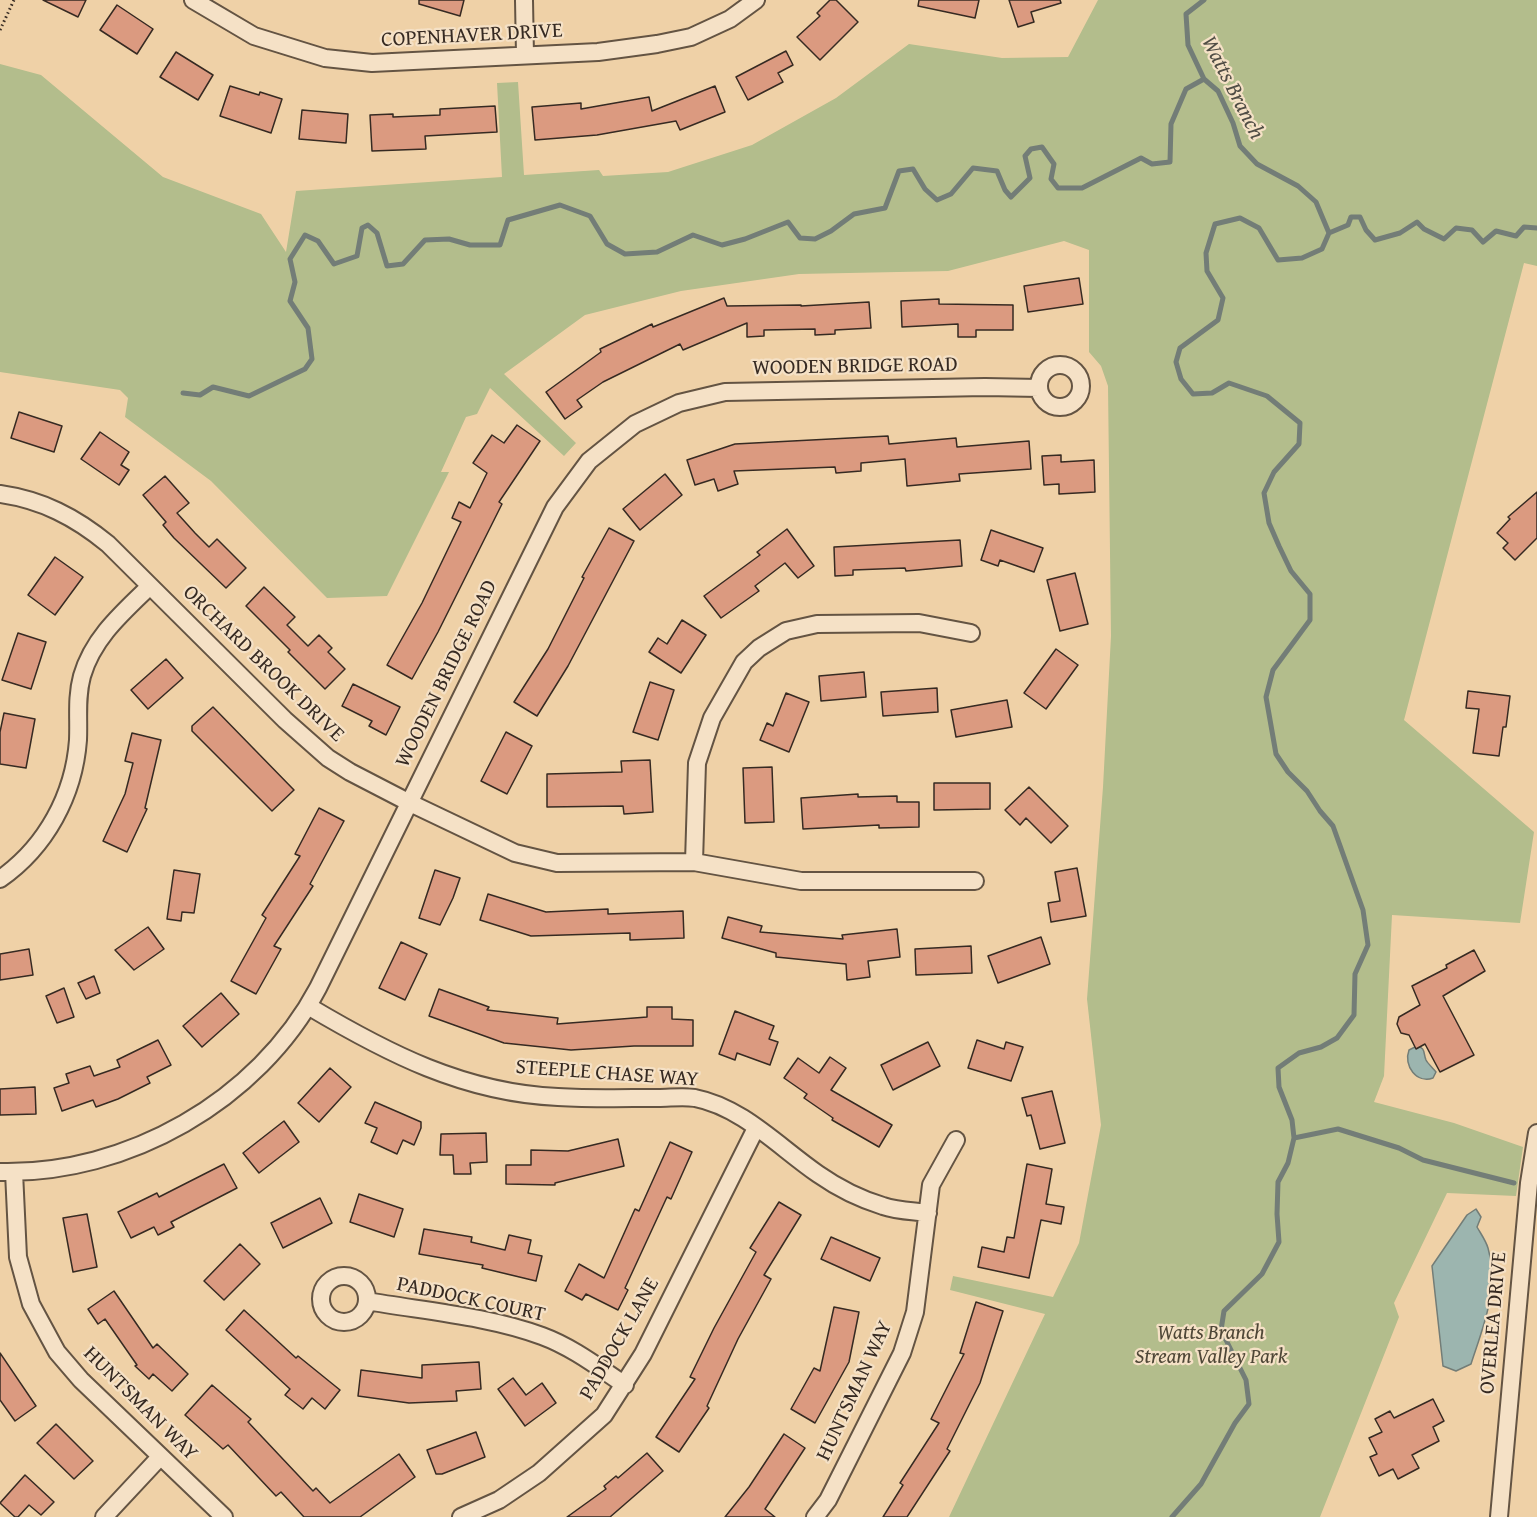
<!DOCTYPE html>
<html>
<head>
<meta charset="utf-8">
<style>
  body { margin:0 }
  canvas { display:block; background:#efd1a7 }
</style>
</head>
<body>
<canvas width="1537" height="1517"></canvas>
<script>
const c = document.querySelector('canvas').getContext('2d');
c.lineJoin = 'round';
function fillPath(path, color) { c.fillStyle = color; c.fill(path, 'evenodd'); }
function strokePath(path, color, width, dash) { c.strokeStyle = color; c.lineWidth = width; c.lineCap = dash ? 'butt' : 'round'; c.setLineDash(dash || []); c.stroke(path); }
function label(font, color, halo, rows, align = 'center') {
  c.font = font + ' "Gentium Book Plus",serif'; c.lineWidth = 4.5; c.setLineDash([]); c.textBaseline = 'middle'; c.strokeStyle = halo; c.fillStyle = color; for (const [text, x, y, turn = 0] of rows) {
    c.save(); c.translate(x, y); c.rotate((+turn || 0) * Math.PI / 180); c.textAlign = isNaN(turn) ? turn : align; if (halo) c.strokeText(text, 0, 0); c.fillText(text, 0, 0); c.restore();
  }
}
fillPath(new Path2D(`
  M1098 0H1537V266L1524 263 1404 720 1534 832 1520 923 1392 915 1384 1076 1374 1102 1454 1123 1523 1147 1516 1196 1447 1193 1394 1303 1399 1317 1320 1517H949L1045 1314 950 1290 953 1276 1053 1297 1079 1243 1101 1125 1087 999 1103 787 1111 636 1108 386 1101 366 1089 352V250L1064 241 948 271 799 274 681 291 585 315 504 374 576 443 564 456 490 388 477 414 466 417 441 472H449L387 596 327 598 211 481 125 417 128 398 120 390 0 372V64L41 75 163 177 261 214 286 252 296 191 502 177 497 83 518 82 524 175 599 170 603 176 668 172 752 145 836 98 909 44 1002 58 1068 57Z`), '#b3bd8c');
const water = new Path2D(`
  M1417 1046C1426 1048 1423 1053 1426 1060 1428 1064 1433 1068 1436 1072L1433 1078C1417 1084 1403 1066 1409 1050Z
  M1476 1209 1481 1217 1477 1227C1481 1234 1486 1241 1488 1248 1500 1287 1483 1327 1471 1364L1456 1371 1443 1366 1432 1266 1467 1215Z`);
fillPath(water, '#9cb5af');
strokePath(water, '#737d77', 1.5);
strokePath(new Path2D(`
  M1329 233 1348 225 1351 217H1360L1366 230 1375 240 1400 233 1417 222 1424 229 1444 239 1456 228 1472 230 1483 242 1496 231 1516 236 1524 227 1537 228
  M183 393 200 395 213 387 249 396 305 369 312 359 308 328 290 301 295 282 290 259 305 235 318 241 334 264 357 256 362 228 368 225 377 233 387 266 403 264 425 240 449 239 470 245H500L508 220 560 205 590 216 607 244 625 254 657 252 693 235 722 245 745 239 788 222 800 238 815 239 831 231 854 214 885 208 899 171 913 169 925 189 937 200 951 194 973 168 997 171 1005 190 1011 197 1030 178 1025 156 1031 149 1042 147 1054 164 1051 179 1058 188H1082L1141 158 1152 164 1170 162 1171 124 1186 89 1204 79
  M1294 1138 1338 1129 1399 1148 1423 1160 1514 1183
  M1172 1517 1201 1484 1235 1423 1249 1404 1246 1380 1221 1330 1224 1311 1262 1274 1279 1242 1277 1214 1278 1182 1288 1163 1294 1138 1292 1120 1279 1087 1278 1068 1299 1053 1321 1047 1337 1038 1354 1015 1355 974 1368 945 1363 910 1333 826 1320 811 1307 791 1288 772 1276 754 1266 697 1273 670 1310 620V594L1291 571 1279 546 1269 523 1264 493 1274 472 1299 444 1300 423 1267 396 1229 383 1212 393 1193 394 1181 379 1176 362 1180 348 1218 320 1223 298 1207 271 1206 253 1215 224 1240 218 1259 228 1278 260 1302 258 1322 249 1329 233 1316 202 1298 186 1257 164 1240 146 1233 123 1218 91 1204 79 1188 45 1186 14 1204 0`), '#737d77', 5);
const building = new Path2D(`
  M43 0H86L78 17Z
  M419 0H464L460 16 419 4Z
  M830 0H836L858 22 820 60 797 37 820 16 817 13Z
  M919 0H979L975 18 918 6Z
  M1009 0H1060L1061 3 1031 12 1034 22 1018 27Z
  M117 5 153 29 137 54 100 30Z
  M786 51 793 65 778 73 783 82 748 100 736 77Z
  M176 52 213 75 198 100 160 77Z
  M230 86 259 95 260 92 282 99 271 133 220 116Z
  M715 86 725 112 680 130 676 121 597 135 535 140 532 107 581 103V109L649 97 652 111Z
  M495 106 497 132 425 136 426 149 372 151 370 115 393 114V117L440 115V109Z
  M302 110 348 114 346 143 299 139Z
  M1079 278 1083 304 1028 312 1024 286Z
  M724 298 727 306 801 305V306L869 302 871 328 835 330V334L815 335V329L764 330V336L747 337V323L683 350 680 344 603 382 577 400 582 407 565 419 546 392 601 352 600 349 652 324 653 327Z
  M939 299V304L1013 305V330H976V337H958V324L902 327 901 301Z
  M19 412 62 426 54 452 11 438Z
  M517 425 540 441 499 502 502 504 438 632 412 679 387 665 422 603 461 522 452 518 459 502 470 508 487 473 473 463 492 435 504 443Z
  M100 432 129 452 121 465 129 470 119 485 81 459Z
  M888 436 889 444 956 438 957 447 1029 441 1031 469 959 474 960 481 907 486 905 459 861 463V471L836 473 835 467 734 471 738 484 718 491 714 479 695 485 687 460 735 444Z
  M1061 455V462L1094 460 1095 492 1059 494V484L1044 485 1042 456Z
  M665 474 682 495 640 530 623 509Z
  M165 476 189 503 177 513 195 533 209 547 217 539 246 568 226 588 174 538 163 525 166 522 143 495Z
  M1537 492V538L1515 560 1503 548 1508 543 1497 533 1510 519 1508 517Z
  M609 528 634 541 568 666 537 716 514 702 548 649 584 578 582 577Z
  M787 529 814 566 798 578 785 563 755 586 759 591 721 618 704 596 760 555 757 552Z
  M991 530 1043 548 1034 572 1000 560 998 566 981 560Z
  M960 540 962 566 906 571 905 568 853 570V575L835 576 834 547Z
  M55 557 83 577 55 615 28 595Z
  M1075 573 1088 624 1060 631 1047 580Z
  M264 587 295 617 287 625 308 646 319 635 332 648 328 652 345 669 325 689 288 652 290 650 246 606Z
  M682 620 706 635 681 673 649 652 658 638 667 644Z
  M18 633 46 642 31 689 2 680Z
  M1056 649 1078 665 1046 709 1024 693Z
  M166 659 183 678 148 709 131 690Z
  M864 672 866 697 821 701 819 676Z
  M650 682 674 690 658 740 633 732Z
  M353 684 400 707 386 735 369 726 372 721 342 706Z
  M937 688 938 712 883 716 881 692Z
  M1468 691 1510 696 1506 727H1503L1499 756 1473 753 1479 709 1466 708Z
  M786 693 809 702 789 752 760 740 767 723 773 726Z
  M1007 700 1012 727 956 737 951 710Z
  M213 707 294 790 272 811 192 731V726Z
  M4 713 35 719 26 768 0 764V732Z
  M506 732 532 746 507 794 481 781Z
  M132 733 161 740 145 808 147 809 127 852 103 841 125 794 133 763 125 761Z
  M650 760 653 812 624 814 623 806 547 807V774L622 772 621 761Z
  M772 767 774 822 745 823 743 768Z
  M934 783H990V809L934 810Z
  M1029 787 1068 826 1051 843 1026 818 1020 825 1005 810Z
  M858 794V797L897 796V802H919V827L879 828V825L803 829 801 798Z
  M319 808 344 821 310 884 313 886 274 946 281 949 256 994 231 981 266 918 262 915 300 856 295 854Z
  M1077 868 1086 916 1051 922 1048 903 1060 901 1055 872Z
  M174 870 200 874 194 913 182 912 181 921 167 919Z
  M435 870 460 878 453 898 440 925 419 918Z
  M488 894 546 912 608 909V914L683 911 684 938 630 940V933L531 936 480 920Z
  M728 917 762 926 760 932 843 939 842 935 897 929 900 957 868 961 870 977 847 980 846 964 776 957V953L722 938Z
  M148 927 164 949 134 970 115 950Z
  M1041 937 1050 964 998 983 988 956Z
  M401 942 427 954 405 1000 379 988Z
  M971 946 972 973 916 975 915 949Z
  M29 949 33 975 0 980V954Z
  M1474 950 1485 971 1443 996 1474 1055 1440 1072 1425 1044 1416 1049 1409 1035 1401 1033 1397 1024 1399 1017 1420 1005 1412 986 1447 968 1446 965Z
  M94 976 100 993 86 999 78 983Z
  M64 988 74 1017 57 1023 46 996Z
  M439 989 489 1007 487 1010 558 1018 557 1024 647 1017V1007H672V1019L693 1020V1046H634L571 1050 504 1043 429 1016Z
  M221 993 239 1014 202 1047 183 1026Z
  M735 1011 774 1026 769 1039 778 1042 770 1065 737 1053 735 1060 719 1054Z
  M158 1040 171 1065 147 1077 150 1083 118 1099 96 1107 93 1100 62 1111 54 1088 69 1083 66 1074 90 1066 94 1076 120 1067 117 1060Z
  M977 1040 1004 1049 1006 1042 1023 1047 1011 1081 968 1068Z
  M928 1042 940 1066 893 1090 881 1065Z
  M830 1057 846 1068 831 1090 892 1125 879 1147 832 1120 833 1118 804 1098 807 1094 784 1078 798 1058 819 1073Z
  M330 1068 351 1087 319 1122 298 1103Z
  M35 1087 36 1114 0 1115V1089Z
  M1052 1091 1065 1143 1040 1149 1031 1115 1027 1116 1022 1098Z
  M375 1102 421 1122V1128L414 1145 403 1140 397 1154 371 1142 377 1128 365 1123Z
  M284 1121 299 1142 259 1173 243 1153Z
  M486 1133 487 1162 470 1163 471 1174H454L453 1155H440L441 1134Z
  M618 1139 624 1166 555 1183V1185L506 1184V1165H531V1150L568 1151Z
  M670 1142 692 1152 671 1199 667 1197 625 1288 628 1290 618 1310 586 1294 582 1300 565 1291 579 1264 604 1278 635 1209 639 1211Z
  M224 1164 237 1188 171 1222 174 1227 158 1235 154 1227 131 1238 118 1212 157 1193 159 1197Z
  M1027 1164 1052 1169 1046 1204 1064 1207 1061 1224 1041 1220 1029 1278 978 1267 982 1247 1004 1252 1007 1237 1014 1238Z
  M359 1194 403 1209 394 1237 350 1222Z
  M320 1198 332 1223 283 1248 271 1223Z
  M779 1202 801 1215 764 1275 771 1279 738 1339 707 1406 709 1408 679 1452 656 1437 695 1379 690 1377 714 1328 756 1252 750 1248Z
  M87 1214 97 1267 73 1272 63 1218Z
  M424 1229 472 1237 471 1242 505 1250 509 1235 531 1240 528 1253 542 1256 536 1281 482 1268 483 1265 419 1254Z
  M831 1237 880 1258 870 1281 821 1259Z
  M240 1244 260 1264 224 1300 204 1281Z
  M114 1291 153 1348 157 1344 188 1374 172 1391 153 1374 149 1379 135 1366 137 1365 105 1319 98 1324 88 1309Z
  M976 1302 1003 1311 980 1383 947 1449 950 1451 907 1517H883L903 1485 900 1483 939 1423 931 1419 964 1354 960 1353Z
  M834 1307 859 1312 849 1362 815 1423 791 1409 814 1368 820 1371Z
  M244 1310 296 1358 298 1356 340 1390 325 1409 312 1398 303 1409 285 1395 290 1389 226 1330Z
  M0 1353 36 1406 15 1421 0 1400Z
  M479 1362 481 1389 456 1391 457 1401 409 1403 358 1396 361 1370 422 1378V1365Z
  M513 1378 526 1395 542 1383 556 1403 525 1426 498 1389Z
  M212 1385 251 1419 248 1422 313 1491 316 1488 330 1503 399 1454 415 1477 360 1517H304L281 1492 276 1496 228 1445 223 1449 185 1415Z
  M1433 1399 1444 1421 1433 1427 1439 1441 1412 1455 1419 1468 1398 1479 1393 1469 1379 1476 1370 1457 1377 1454 1369 1438 1382 1432 1375 1419 1390 1411 1394 1418Z
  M56 1424 93 1461 74 1479 37 1443Z
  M476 1432 485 1457 442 1474H436L427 1450Z
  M784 1434 805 1448 765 1509 775 1517H725L749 1487Z
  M647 1453 663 1471 610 1517H567L606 1489 604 1486 616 1476 618 1478Z
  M25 1475 54 1502 41 1515 29 1505 18 1517H15L0 1503Z`);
fillPath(building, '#db9a80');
strokePath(building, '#362a22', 1.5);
const minor = new Path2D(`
  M193 0 254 36 325 58 372 63 598 52 657 44 691 37 730 19 756 0
  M524 0 525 55
  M1039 386a21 21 0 1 1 42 0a21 21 0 1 1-42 0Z
  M0 494C42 500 75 517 108 544L285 720 328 758 350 772 408 802 515 853 557 863 694 862 801 881H975
  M694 862 697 763 712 718 744 662 759 648 786 631 817 624 919 623 971 633
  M0 879C46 847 74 795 78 740 79 718 76 698 82 676 93 638 122 613 150 586
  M308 1006C387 1053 464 1093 558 1097 591 1099 625 1098 658 1098 670 1098 683 1096 695 1098 742 1107 780 1148 818 1174 838 1188 860 1199 883 1206 897 1211 914 1211 928 1213
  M0 1172C127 1175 258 1101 318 988L555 507 589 461 635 424 679 403 725 392 985 387 1039 388
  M14 1172 18 1257 31 1304 57 1352 81 1380 224 1517
  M321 1299a23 23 0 1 1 46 0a23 23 0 1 1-46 0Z
  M367 1301C424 1311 488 1316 542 1336 572 1347 598 1367 625 1385
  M104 1517 160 1457
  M461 1517 499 1500 539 1473 604 1415 643 1354 756 1128
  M815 1517 828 1500 902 1353 915 1312 931 1185 956 1140
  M1499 1517 1529 1183 1537 1133`);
strokePath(minor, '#645443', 20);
strokePath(new Path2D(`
  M0 30 14 0`), '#362a22', 3, [1.5, 3]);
strokePath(minor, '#f5e1c6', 16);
label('21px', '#362a22', '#f5e1c6', [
  ["COPENHAVER DRIVE",472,36,-3],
  ["WOODEN BRIDGE ROAD",855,367,-1],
  ["ORCHARD BROOK DRIVE",263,664,44],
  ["WOODEN BRIDGE ROAD",447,674,-64],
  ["STEEPLE CHASE WAY",607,1074,4],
  ["PADDOCK COURT",471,1300,12],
  ["OVERLEA DRIVE",1494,1323,-85],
  ["PADDOCK LANE",620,1339,-60],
  ["HUNTSMAN WAY",855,1391,-65],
  ["HUNTSMAN WAY",140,1404,45]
]);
label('italic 21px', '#4f4737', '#f5e1c6', [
  ["Watts Branch",1211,1334],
  ["Stream Valley Park",1211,1358]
]);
label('italic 22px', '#504d45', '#f5e1c6', [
  ["Watts Branch",1232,88,63]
]);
</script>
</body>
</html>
